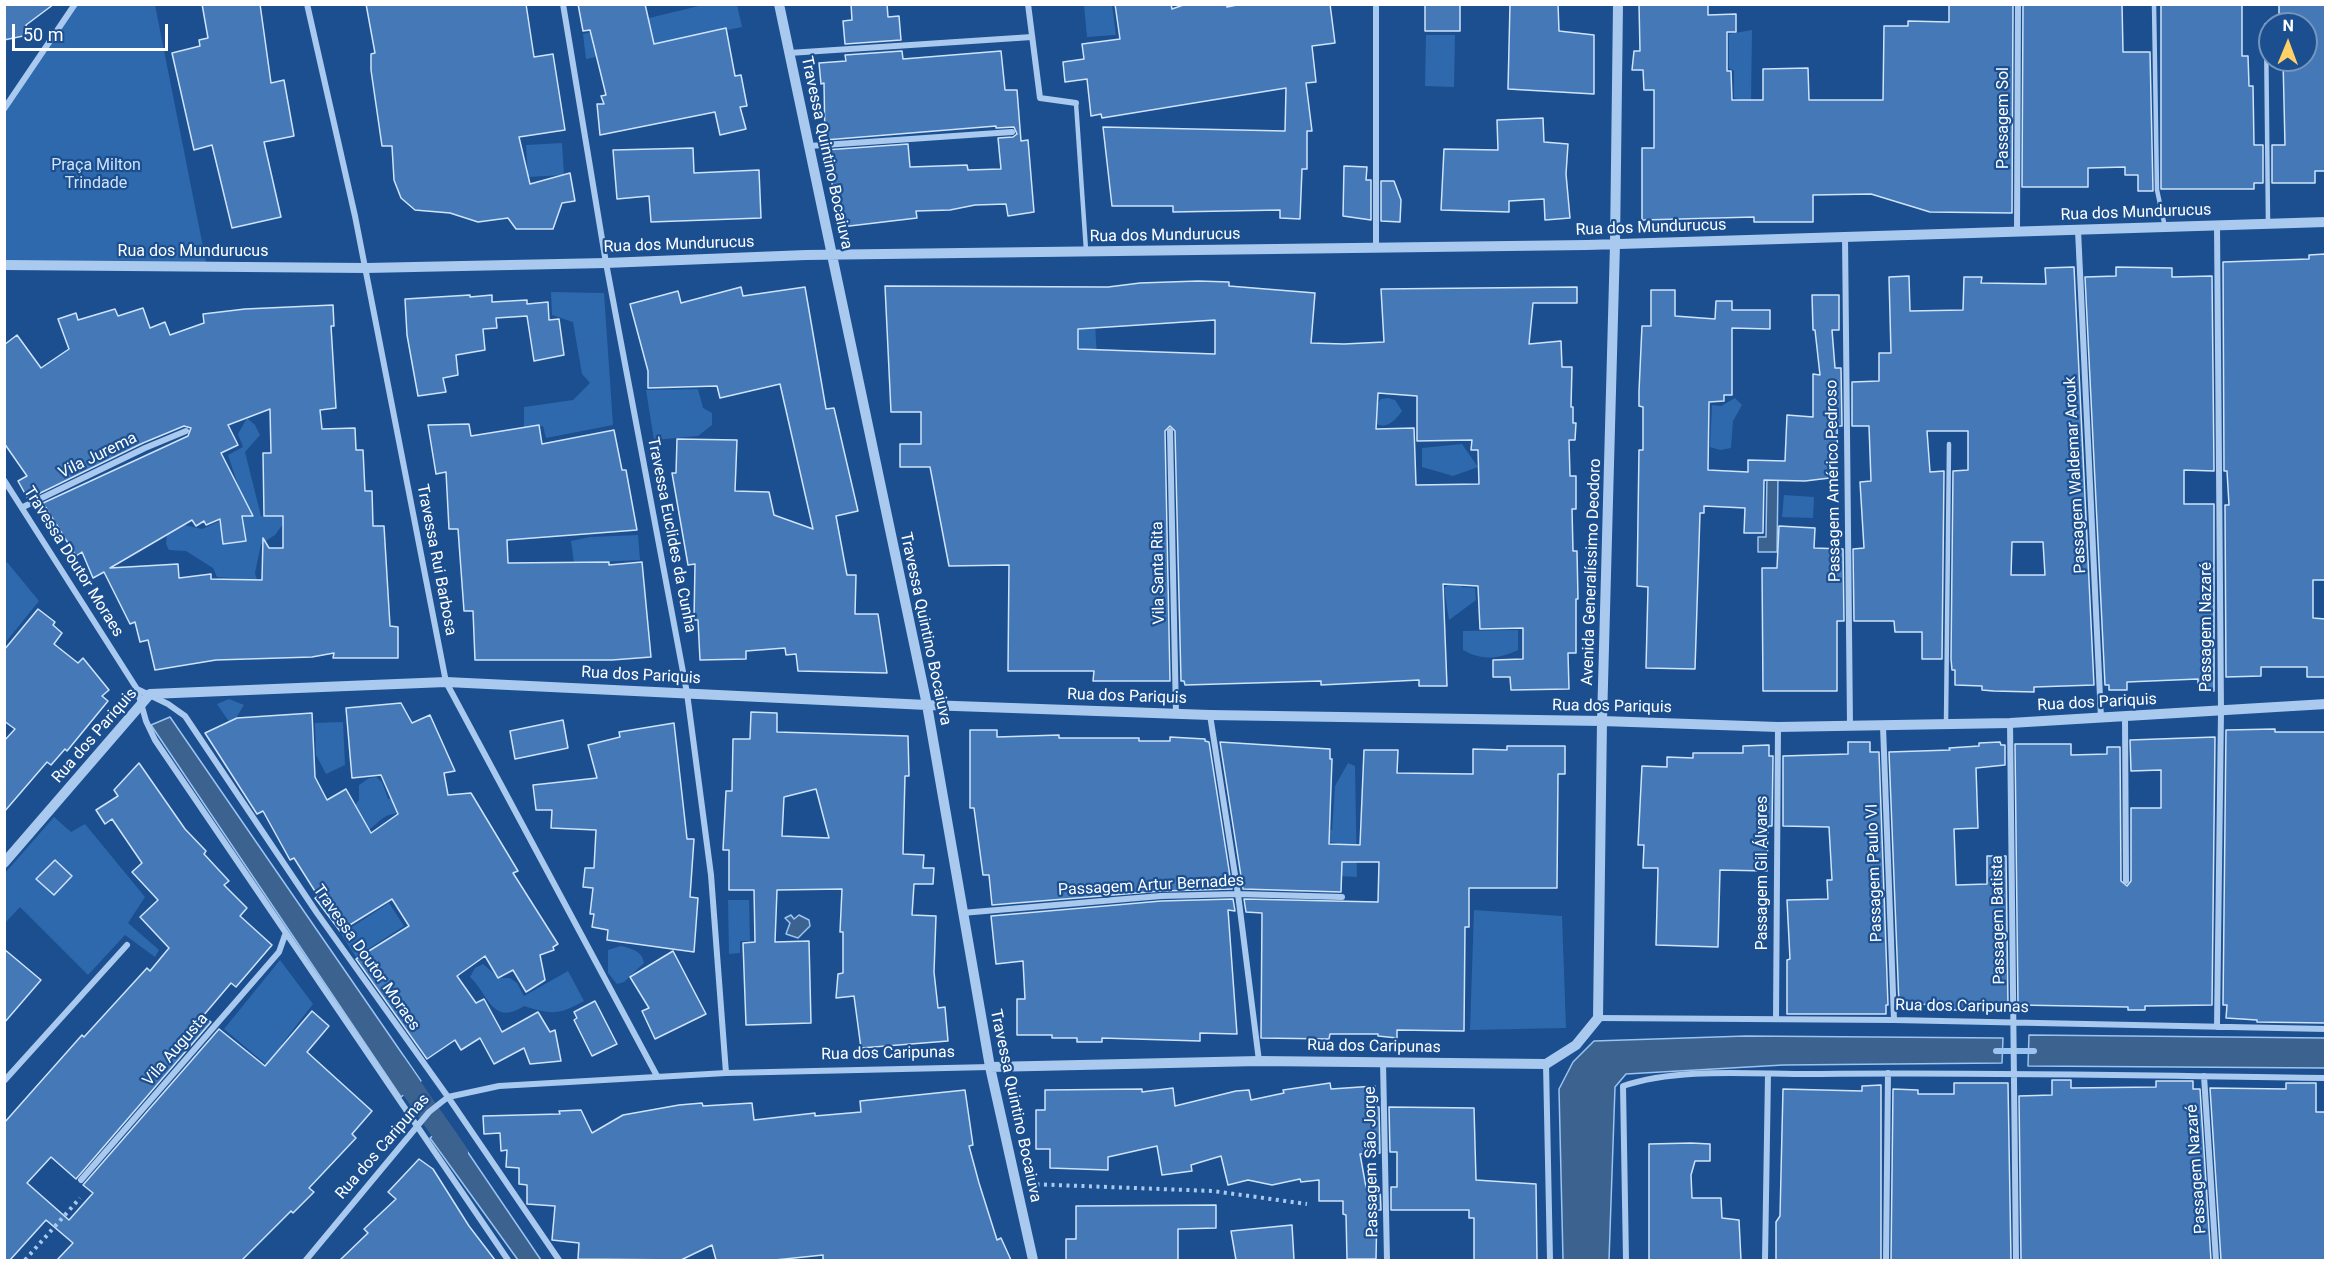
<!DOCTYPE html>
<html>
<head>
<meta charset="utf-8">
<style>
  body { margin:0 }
  #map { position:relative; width:2330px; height:1265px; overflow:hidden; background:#1b4f8f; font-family:Roboto,sans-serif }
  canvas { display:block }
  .frame { position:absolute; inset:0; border:6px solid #fff; pointer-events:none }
  .north { position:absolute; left:2258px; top:12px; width:60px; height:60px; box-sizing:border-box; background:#1b4f8f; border:2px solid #7695bc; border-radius:50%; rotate:1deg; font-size:16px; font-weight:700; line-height:24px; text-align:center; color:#fff }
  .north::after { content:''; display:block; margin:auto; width:21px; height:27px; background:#ffd166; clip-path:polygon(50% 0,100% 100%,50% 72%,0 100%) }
  .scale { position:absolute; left:12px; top:24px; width:156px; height:27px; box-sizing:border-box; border:3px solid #fff; border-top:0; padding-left:8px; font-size:18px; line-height:21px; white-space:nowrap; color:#fff; -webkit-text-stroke:4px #1b4f8f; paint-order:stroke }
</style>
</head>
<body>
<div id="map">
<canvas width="2330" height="1265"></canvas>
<div class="frame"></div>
<div class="north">N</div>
<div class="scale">50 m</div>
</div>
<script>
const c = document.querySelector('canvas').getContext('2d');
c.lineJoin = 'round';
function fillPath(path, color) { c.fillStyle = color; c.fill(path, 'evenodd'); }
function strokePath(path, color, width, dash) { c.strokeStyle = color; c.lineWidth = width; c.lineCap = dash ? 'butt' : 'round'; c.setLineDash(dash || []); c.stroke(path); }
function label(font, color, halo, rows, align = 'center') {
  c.font = font + ' Roboto,sans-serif'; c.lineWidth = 4.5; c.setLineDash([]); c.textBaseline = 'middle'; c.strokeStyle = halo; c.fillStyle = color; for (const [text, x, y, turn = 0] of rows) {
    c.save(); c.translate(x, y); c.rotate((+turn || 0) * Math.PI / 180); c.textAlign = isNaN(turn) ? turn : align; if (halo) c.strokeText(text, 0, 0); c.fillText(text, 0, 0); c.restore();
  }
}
fillPath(new Path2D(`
  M707 4 737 5 742 27 586 59 583 34Z
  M75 5H155L207 267 5 265V109Z
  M1084 5H1112L1116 35 1087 37Z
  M1752 30 1751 102 1734 98V71L1729 68V34Z
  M1426 35H1455L1454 87 1425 86Z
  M562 143 564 175 528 177 526 145Z
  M551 292 604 293 613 425 546 438 543 426 524 430V407L573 400 590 383 582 374 573 322 552 315Z
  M1094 303 1098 378 1065 379 1062 305Z
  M698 389 703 408 712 413V425L698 436 654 440 646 390Z
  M1388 398 1395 400 1402 411C1395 421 1384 432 1373 421L1372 410 1381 399Z
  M1735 398 1742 405 1733 421 1731 448 1720 450 1710 447 1712 405 1721 406Z
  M247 418 255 425 260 435 245 452 261 516H289L275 535 261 544 255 573 257 580 217 577 213 568 186 551 169 550 166 544 167 535 184 525 202 529 220 521 224 544 246 541 240 491 228 455 243 447 238 434Z
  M1462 444 1478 467 1453 476 1422 467V448Z
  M1784 495 1814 497 1813 518 1782 517Z
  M638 535 640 560 574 563 571 541 590 537Z
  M7 562 39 601 5 643 4 565Z
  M1460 575 1463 580 1461 587 1475 588 1476 600 1449 620 1444 588Z
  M1518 630V650C1498 659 1483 661 1463 650V631Z
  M229 699 244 705 236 718 240 719 230 723 217 704Z
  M343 722 345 765 326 774 316 755 315 723Z
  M1348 763 1355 766 1357 877 1338 876 1337 843 1319 841 1321 831 1332 830 1335 786Z
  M376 777 382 782 388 799H396L400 806 397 813C378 816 380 825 364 832L352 809 359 800V785L369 778Z
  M54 817 71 832 85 824 145 897 128 923 159 950 155 957 125 935 88 975 20 907 5 923V873Z
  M728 900H749L750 941H740V953L729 954Z
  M389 903 404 926 356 957 341 934Z
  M1474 910 1562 916 1566 1028 1470 1030Z
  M621 946C631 949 642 950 644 963L624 982 617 984 608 973V950Z
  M280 960 313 1004 282 1044 305 1062 281 1077 224 1029Z
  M483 964 499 978H510L517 983 524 996 568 971 584 1001C558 1015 553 1015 524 1006 492 1027 488 993 470 977L475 968Z`), '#2e69ad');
const water = new Path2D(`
  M1767 476H1778L1777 552H1758V537H1766Z
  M170 717 421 1081 401 1097 151 725Z
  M791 915 794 919 799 915 809 920 810 926 798 938 786 934 790 923 785 918Z
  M2029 1035 2325 1038V1068L2028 1066Z
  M1746 1036 2003 1038 2002 1063 1783 1065 1626 1074 1615 1087 1609 1260H1563L1559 1089 1573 1062 1594 1041Z
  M448 1123 541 1260H518L430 1138Z`);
fillPath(water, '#3c6290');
strokePath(water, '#9cc4f0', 1.5);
strokePath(new Path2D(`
  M1996 1051H2034`), '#9cc4f0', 6);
strokePath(new Path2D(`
  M395 1064 457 1153`), '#3c6290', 22);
const building = new Path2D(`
  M4 4H54L26 25 28 35 4 40Z
  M202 4H260L271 83 284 80 294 136 264 142 281 217 232 228 212 145 194 150 172 53 200 46 199 40 208 38Z
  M366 4H526L534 57 553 54 565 130 519 137 530 184 570 173 575 201 562 203 553 229H516L508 218 478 222 450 213 415 210 401 198 394 180 392 146H382L371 70V54L375 53Z
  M578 4H645L654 44 726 28 735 76 741 75 747 106 740 107 746 129 720 135 715 112 600 135 597 104H604L601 96 606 95 590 30 583 31Z
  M851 4H887L888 17 899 16 901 40 845 44 843 21 852 20Z
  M1115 4H1171L1172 9 1186 4H1226L1227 7 1242 4H1330L1335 43 1312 46 1316 82 1306 83 1312 131H1307V169H1302L1300 219 1280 218V210L1173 212V206H1112L1103 127 1285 131 1286 88 1102 118 1101 114 1091 116 1087 79 1065 82 1063 62 1084 59 1082 44 1120 39Z
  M1425 4H1460V31H1425Z
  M1510 4H1558L1559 31 1594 35V94L1508 89Z
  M1639 4H1708V15L1736 14V32H1727V71H1731L1732 100H1763V69L1808 68 1809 100H1883L1884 26H1908V21L1949 22V4L2013 5 2012 213 1930 212 1871 194 1813 195V222H1754V217L1642 220V148H1654V90H1644L1643 70H1632L1634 51H1640Z
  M2122 4 2123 52H2150L2153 191H2138V175H2125V167L2088 168V187H2022L2023 5Z
  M2161 4H2242V56H2248L2249 86H2253L2254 145H2263V183H2254V189H2161Z
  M2279 4H2325V171H2315V183H2272V145H2285L2283 60H2306V24H2279Z
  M902 51 903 59 1001 51 1005 90H1017L1021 141 1028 140 1034 212 1008 216 1006 204 975 205 950 210 916 211 917 218 841 227 825 150 908 144 910 167 967 165 968 170 1001 169 998 138 1013 137 1017 134 1014 127 996 128V126L825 140 824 83 821 84 819 63 846 61 845 55Z
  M1543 118 1544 142 1568 144 1566 174 1570 218 1545 220 1544 199 1509 201V212L1441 210 1444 149 1498 150 1497 120Z
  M693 148 694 173 759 170 761 218 651 222 649 196 617 199 613 150Z
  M1344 166 1367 167 1366 180H1371V220L1343 216Z
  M1381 181H1394L1401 200 1400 222 1381 221Z
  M2325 254V580H2313V618L2325 619V677H2307V667H2261V676L2226 677 2225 505H2229L2227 471H2224L2223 262 2309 259V255Z
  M2074 267 2094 685 2034 687V692L1994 691 1982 690V686L1955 685V670H1952L1951 659 1953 471 1968 470V431H1927L1930 472 1944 471 1942 659H1922V632H1895L1894 621H1854L1853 549 1864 548 1860 482 1871 481 1869 426H1852V382L1879 381V353H1891L1889 277 1909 276 1910 311 1963 310 1964 277H1982L1981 283 2046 284 2045 268ZM2012 542H2043L2045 575H2011Z
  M2116 267 2172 268V277L2212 276 2214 471 2184 470V504H2214V691H2198V679L2127 682V690H2109V685H2105L2085 277 2116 276Z
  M1198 281 1229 282V286L1315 293 1311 343 1344 344 1384 342 1381 289 1577 287V303H1533L1529 344 1561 341 1562 367H1572L1571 407H1573V423H1576L1575 440H1569L1570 476H1576V509H1572L1573 551H1577L1578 599H1576V653H1568L1569 689 1511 690 1510 677H1493V660L1523 659V628L1480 629 1478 586 1443 584 1447 686H1419V680L1321 685V681L1185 685 1184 681H1181L1175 431 1170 426 1165 431 1170 681H1093L1094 671H1008L1009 565 949 566 930 467H900V444H921V412H891L885 286 1108 287 1140 283ZM1215 320V354L1078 349V329ZM1378 393 1417 396V441L1472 440 1471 450H1478L1479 484 1416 485 1414 428 1376 429Z
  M741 287 743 296 805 287 826 409 834 408 858 511 836 516 846 570 847 575H856L855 614H878L887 673 798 671 796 654 786 655 785 648 746 651V659L700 660 698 620H694L695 564 688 565 672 473H676L677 439 737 440 735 491 769 492 774 515 813 529 780 384 720 398 717 386 648 388V371L630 304 678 291 681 303Z
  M1651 290H1675V316L1715 319 1716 301H1732V310H1770V329L1732 328V395H1724V401L1709 402 1708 470 1748 472V460L1785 461 1787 415 1813 417V374L1820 375 1815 330H1813L1812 295H1839V330H1832L1835 368H1841L1842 426H1837L1838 477 1805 481 1764 480 1763 533H1744L1745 508 1704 506V513H1700L1695 669 1646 668 1648 587 1637 586 1639 450H1643V407L1639 406V391L1642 326H1651Z
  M470 295V297L492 295V302L527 300V304L548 302 549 320 559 319 564 355 534 361 527 316 496 318 497 328 483 329 485 350 456 355 458 375 443 378 446 392 418 396 407 335 405 299Z
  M333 305 334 326H331L336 408 320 410 322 429 355 428 356 450H363L365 491H372L373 526H384L390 626 398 627V658H333L334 653 312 657 216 660 155 670 148 640 140 642 135 622 130 624 104 572 93 578 82 552 76 556 43 503 188 436 191 428 184 426 143 443 28 499 18 481 27 476 4 443V345L17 335 41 368 69 349 58 319 76 313 78 320 115 309 118 316 143 308 150 328 165 322 170 335 204 323 203 314 245 309ZM270 409 271 453H263L264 516H283V548H269L263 538 262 580 211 579V574L179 578 178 564 110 568 192 520 196 526 204 521 206 525 220 519 223 544 246 541 242 516H253L221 453 238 445 228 425Z
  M469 424 471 436 539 425 542 444 614 430 622 470H626L637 530 507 540 508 563 609 562V565L642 562 651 657 612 660H475L473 611H464L458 529H449L446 472 436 474 428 425Z
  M1779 526 1815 528 1814 548 1843 549 1844 621H1837V691H1763L1762 568H1777Z
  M38 609 55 622 53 625 62 633 54 644 78 663 83 658 109 690 102 696 108 701 67 751 65 749 51 765 47 762 4 812V741L15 729 4 721V650Z
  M401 703 412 723 430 715 455 771 444 773 448 795 471 793 518 871 513 873 558 944 553 947 554 950 540 955 545 980 526 992 513 970 498 978 485 956 457 976 476 1003 484 999 502 1032 538 1012 550 1032 555 1030 561 1061 530 1064 524 1048 494 1064 480 1038 461 1050 455 1040 427 1059 356 959 409 926 392 899 340 931 315 898 318 896 294 858 290 860 263 811 257 814 205 733 237 718 312 713 315 777 327 800 346 789 371 833 398 814 381 775 352 778 346 708Z
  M751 712 777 713V732L908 736 909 776H905L903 854 924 855 923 868H934L933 884H914L912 915 936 916 934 972 938 1008 945 1007 948 1041 861 1048 854 996 836 998 838 974 843 973V932H840L842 889 777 890 775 942 809 941 811 1023 746 1025 743 943 755 942 754 890H729V850H723L726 791H732L733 739H750ZM816 789 829 838 782 836 784 797Z
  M563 720 568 748 515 759 510 731Z
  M674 723 687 839H694L690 897 698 898 694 952 607 940 608 930 592 927 594 914H590L593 888 583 887 585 868H594L596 830 551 828 552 810H536L533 785 597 778 588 745 620 737 619 732Z
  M2275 729V732H2325V1023L2257 1022V1020L2226 1018 2227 1005H2223L2226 730Z
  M970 730H997V737L1059 735V738H1139V741H1170V737L1205 739V741L1209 742 1232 889 1161 891 992 905 989 875H983L974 808H970Z
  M2215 737 2212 1005 2145 1006V1010H2128V1007L2018 1005 2015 744H2071V755L2107 754V747H2120L2121 881 2127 886 2131 881V808H2161V770L2131 771 2130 740Z
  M1220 742 1330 749V759H1332L1329 844 1360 845 1364 750H1398L1397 773 1473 774V749L1507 750V746H1565V774H1558L1557 888H1469V927H1465L1464 1031 1397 1030V1038L1378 1036V1034H1330L1329 1039 1261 1038 1262 913 1246 912 1244 899 1378 902 1379 862H1342L1341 892 1243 889Z
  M1848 742H1870V752H1879L1888 1005H1886V1014H1787V960L1790 959 1787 900 1828 899 1827 880H1832L1829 827 1783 826V756L1848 754Z
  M2000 742 2001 745H2005V765L1976 768 1978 828 1954 829 1956 885 1987 884V856H2006L2008 1005 2005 1008 1959 1010H1939V1004L1899 1005 1889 752 1950 750 1949 748 1979 746V743Z
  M1769 745V756H1773L1772 826H1768L1767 871 1720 870 1718 947 1656 945 1658 868H1643L1644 845H1638L1642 766 1667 767V757L1693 758V753H1743V746Z
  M139 763 185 829 206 851 204 854 229 881 224 885 247 908 240 916 272 945 236 987 231 983 203 1016 211 1022 76 1179 51 1157 27 1183 69 1220 93 1193 83 1185 219 1029 265 1066 312 1011 329 1026 307 1052 372 1111 352 1134 356 1138 309 1188 314 1192 293 1213 291 1211 242 1260H57L73 1243 46 1220 10 1260H4V1123L82 1035 84 1037 147 968 150 971 169 948 140 917 158 900 132 872 142 863 112 819 105 824 96 810 118 796 114 790Z
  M55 860 72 876 54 895 36 879Z
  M1233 899 1235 911 1228 910 1237 1034 1200 1033V1041L1102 1038V1042H1077V1038H1052V1035H1017V999H1025L1023 961 996 964 991 916 1161 901Z
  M4 949 41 980 4 1023Z
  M673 951 706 1014 655 1039 642 1011 649 1008 630 977Z
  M595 1001 617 1044 592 1056 574 1020 577 1018 574 1012Z
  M2052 1080H2071V1088L2156 1087V1081H2193V1089H2200L2211 1260H2021L2019 1096 2052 1095Z
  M1330 1083 1331 1089 1375 1086 1376 1107H1379L1380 1153 1360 1154 1366 1187H1380L1381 1210H1377L1376 1259H1347L1346 1215 1343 1214V1201H1319V1180L1301 1182 1300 1179 1272 1185 1248 1180 1228 1185 1221 1156 1191 1165 1192 1171 1162 1175 1157 1146 1108 1157V1170L1050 1168V1149H1036V1110H1045V1090L1142 1089V1092L1173 1088 1175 1106 1236 1091 1249 1090 1251 1100 1284 1093 1283 1090Z
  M1954 1083H2008L2011 1260H1891L1893 1089 1918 1090V1094H1954Z
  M2286 1083H2316V1112H2325V1260H2221L2210 1088 2286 1089Z
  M1881 1085V1260H1776V1222L1780 1216 1783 1089 1862 1091V1086Z
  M965 1090 973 1145 969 1146 979 1183 997 1240 1001 1238 1011 1260H823V1255L775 1260H716L712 1245 681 1260 578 1259 579 1243 552 1240 555 1206 527 1204V1185L519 1184V1168L506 1167 507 1150 501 1151 500 1133 484 1134 483 1116 560 1114 559 1111 581 1110 592 1133 623 1115 679 1105 702 1103 703 1106 752 1103 754 1120 815 1113V1116L861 1112 860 1101Z
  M1389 1107 1474 1108 1476 1180 1536 1184 1537 1260H1474V1218H1469V1210H1391V1187H1397V1152H1390Z
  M1691 1143 1710 1144V1161H1695L1691 1175 1692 1198H1721L1722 1218 1739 1220 1741 1260H1649V1144Z
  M419 1159 433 1169 469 1226 495 1260H340L368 1233 364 1229 396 1199 388 1192Z
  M1216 1205V1228L1178 1229V1260H1066V1239H1076V1206Z
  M1292 1225 1294 1260H1236L1231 1231Z`);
fillPath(building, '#4478b7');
strokePath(building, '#cfe3fa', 1.5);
strokePath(new Path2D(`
  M1029 1184 1213 1191 1307 1204
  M25 1260 80 1198`), '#a9c9ee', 4, [3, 4.5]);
strokePath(new Path2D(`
  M2154 4 2157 190 2165 227
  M2266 25 2268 223
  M1076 103 1086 250
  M1946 723 1949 444`), '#a9c9ee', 4.5);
strokePath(new Path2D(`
  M307 4 355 216 446 682 657 1076
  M563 4 606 263 687 693 711 875 726 1073
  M1028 4 1040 98 1076 103
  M1376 4V248
  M789 53 1032 37
  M4 109 75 4
  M809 146 1012 132
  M2217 226 2221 711 2217 1027
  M2078 230 2101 718
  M2017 231 2018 4
  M1845 236 1850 726
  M1170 431 1176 714
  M4 480 137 689 146 721 155 740 508 1260
  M23 507 145 448 186 431
  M137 689 168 704 185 716 317 913 448 1097 559 1260
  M1210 715 1238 894 1259 1061
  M2125 718 2126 881
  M2010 723 2016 1260
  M1883 726 1894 1020
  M962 913 1161 896 1238 894 1342 897
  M1598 1018 1894 1020 2326 1029
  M1776 1019 1778 727
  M1383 1062 1387 1260
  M1546 1064 1550 1260
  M2204 1076 2216 1260
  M4 1081 127 945
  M81 1180 279 952 285 935
  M306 1260 429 1112 448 1097 499 1086 726 1073 990 1067
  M1626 1260 1623 1086C1681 1066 1760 1075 1821 1074 1989 1072 2157 1076 2326 1078
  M1765 1260 1768 1074
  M1886 1260 1888 1073`), '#a9c9ee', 6);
strokePath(new Path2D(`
  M779 4 927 705 990 1067 1033 1260
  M4 265 366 268 606 263 806 255 1587 245 2326 222
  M4 863 150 694 446 682 927 705 1210 715 1602 721 1778 727 2010 723 2326 704
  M990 1067 1259 1061 1546 1064 1576 1045 1598 1018 1602 721 1615 244 1618 4`), '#a9c9ee', 10);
label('16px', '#fff', '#1b4f8f', [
  ["Passagem Sol",2004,118,-90],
  ["Travessa Quintino Bocaiuva",826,153,78],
  ["Rua dos Mundurucus",2136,213,-2],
  ["Rua dos Mundurucus",1651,228,-2],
  ["Rua dos Mundurucus",1165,236,-1],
  ["Rua dos Mundurucus",679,245,-2],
  ["Rua dos Mundurucus",193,252],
  ["Vila Jurema",98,456,-26],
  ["Passagem Waldemar Arouk",2076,475,-93],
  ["Passagem Américo Pedroso",1834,481,-91],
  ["Travessa Euclides da Cunha",671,535,79],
  ["Travessa Rui Barbosa",436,560,79],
  ["Travessa Doutor Moraes",73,562,58],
  ["Avenida Generalíssimo Deodoro",1592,572,-88],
  ["Vila Santa Rita",1159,573,-91],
  ["Passagem Nazaré",2207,627,-90],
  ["Travessa Quintino Bocaiuva",925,629,78],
  ["Rua dos Pariquis",641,676,3],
  ["Rua dos Pariquis",1127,697,2],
  ["Rua dos Pariquis",2097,703,-3],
  ["Rua dos Pariquis",1612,707,1],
  ["Rua dos Pariquis",95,736,-49],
  ["Passagem Gil Álvares",1763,873,-90],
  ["Passagem Paulo VI",1875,873,-92],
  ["Passagem Artur Bernades",1151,886,-3],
  ["Passagem Batista",1999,920,-91],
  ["Travessa Doutor Moraes",366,958,55],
  ["Rua dos Caripunas",1962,1007,1],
  ["Rua dos Caripunas",1374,1047,1],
  ["Vila Augusta",176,1050,-49],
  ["Rua dos Caripunas",888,1054,-1],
  ["Travessa Quintino Bocaiuva",1015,1106,78],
  ["Rua dos Caripunas",383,1147,-49],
  ["Passagem São Jorge",1372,1162,-91],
  ["Passagem Nazaré",2197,1169,-94]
]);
label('16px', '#cfe3fa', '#1b4f8f', [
  ["Praça Milton",96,166],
  ["Trindade",96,184]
]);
</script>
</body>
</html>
